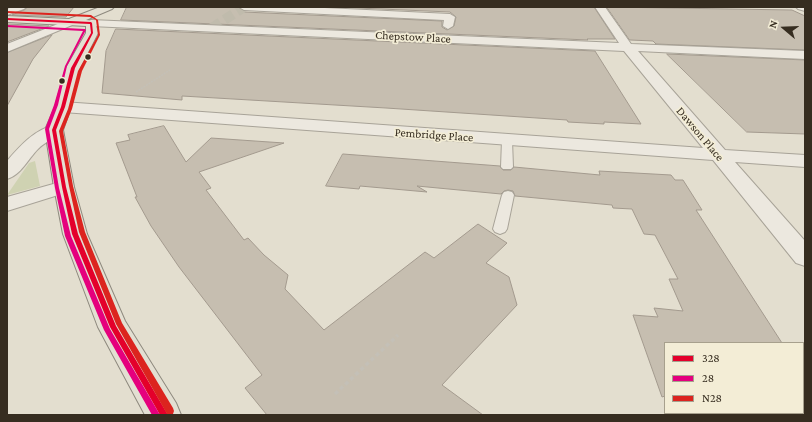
<!DOCTYPE html>
<html>
<head>
<meta charset="utf-8">
<style>
  body { margin:0 }
  #map { position:relative; width:812px; height:422px; overflow:hidden; background:#e3decf; font-family:"Crimson Pro",serif }
  canvas { display:block }
  .frame { position:absolute; inset:0; border:8px solid #362d20; pointer-events:none }
  .legend { position:absolute; left:664px; top:342px; width:140px; height:72px; box-sizing:border-box; background:#f3edd6; border:1px solid #a7a08d; margin:0; padding:5px 7px; list-style:none; font-size:12px; color:#362d20 }
  .legend li { display:flex; align-items:center; gap:8px; height:20px }
  .legend b { width:20px; border:1px solid #a7a08d }
  .north { position:absolute; left:764px; top:8px; width:40px; height:40px; -webkit-text-stroke:3px #f3edd6; paint-order:stroke; rotate:289deg; font-size:11px; font-weight:700; line-height:16px; text-align:center; color:#362d20 }
  .north::after { content:''; display:block; margin:auto; width:14px; height:18px; background:#362d20; clip-path:polygon(50% 0,100% 100%,50% 72%,0 100%) }
</style>
</head>
<body>
<div id="map">
<canvas width="812" height="422"></canvas>
<div class="frame"></div>
<ul class="legend">
<li><b style="height:5px;background:#e4002b"></b>328</li>
<li><b style="height:5px;background:#e5007d"></b>28</li>
<li><b style="height:5px;background:#dc241f"></b>N28</li>
</ul>
<div class="north">N</div>
</div>
<script>
const c = document.querySelector('canvas').getContext('2d');
c.lineJoin = 'round';
function fillPath(path, color) { c.fillStyle = color; c.fill(path, 'evenodd'); }
function strokePath(path, color, width, dash) { c.strokeStyle = color; c.lineWidth = width; c.lineCap = dash ? 'butt' : 'round'; c.setLineDash(dash || []); c.stroke(path); }
function label(font, color, halo, rows, align = 'center') {
  c.font = font + ' "Crimson Pro",serif'; c.lineWidth = 3.5; c.setLineDash([]); c.textBaseline = 'middle'; c.strokeStyle = halo; c.fillStyle = color; for (const [text, x, y, turn = 0] of rows) {
    c.save(); c.translate(x, y); c.rotate((+turn || 0) * Math.PI / 180); c.textAlign = isNaN(turn) ? turn : align; if (halo) c.strokeText(text, 0, 0); c.fillText(text, 0, 0); c.restore();
  }
}
fillPath(new Path2D(`
  M35 161 40 186 7 195 29 163Z`), '#cfd2b2');
const building = new Path2D(`
  M28 7H74L66 17 12 15 24 10Z
  M127 7H238L244 12 442 21V27L447 30 454 26 456 17 450 12 335 7H594L615 39H587L588 40 121 20Z
  M607 7 792 10 805 16V50L656 44 653 41 630 40Z
  M7 24 49 26 7 42Z
  M116 29 595 51 641 124 604 122V124L568 122 567 120 386 108 182 96V100L102 93 106 51Z
  M52 35 33 59 7 106V53Z
  M667 54 805 60V134L747 132Z
  M164 126 186 162 211 138 284 143 199 172 211 188 206 190 244 240 248 238 264 255 288 275 285 289 324 330 425 252 434 258 478 224 507 243 486 263 509 277 517 305 442 385 483 415H267L245 388 262 375 179 267 151 226 135 197H137L116 143 130 140 128 135Z
  M343 154 500 166 503 170H511L514 167 600 175 599 171 671 175 675 180H683L702 210H696L782 343H665V396L662 397 633 315 658 317 654 308 683 311 669 279H678L655 235 644 234 632 209 613 208 612 205 515 196 513 191 508 190 504 191 501 194 417 186 427 192 360 186 359 189 326 186Z`);
fillPath(building, '#c6beb0');
strokePath(building, '#a39a8e', 1);
strokePath(new Path2D(`
  M212 28 244 7`), '#c0bbac', 10, [10, 5]);
const service = new Path2D(`
  M507 137 512 140 513 167 511 169H503L501 167 502 140Z
  M508 191 512 192 514 195 507 229 505 232 500 234 495 232 493 229 502 195 504 192Z`);
const minor = new Path2D(`
  M12 7H26L24 9 7 15V9Z
  M239 7H304L450 14 455 17 453 26 448 29 443 26 444 20 244 10Z
  M595 7H605L631 44 805 51V59L638 51 725 150 805 155V167L735 162 805 241V266L796 263 713 160 63 112 57 110 55 107 57 104 63 102 703 148 624 51 91 26 86 23 91 20 619 43Z
  M796 7H805V11L798 9Z`);
const tertiary = new Path2D(`
  M73 18 77 19 78 21 77 23 7 52V44Z
  M54 125 60 126 63 130C57 139 45 141 38 149 28 159 21 175 7 179V161C20 146 34 130 54 125Z
  M64 181 71 183 74 187 71 191 7 211V197Z`);
const primary = new Path2D(`
  M100 7H114L112 9 86 20 95 21 98 33 80 68 71 107 63 130 74 187 87 234 125 321 176 403 181 415H145L98 327 63 234 54 187 45 130 55 107 66 68 86 33V26L7 22V16L69 19Z`);
strokePath(service, '#a8a398', 2);
strokePath(minor, '#a8a398', 2);
strokePath(tertiary, '#a8a398', 2);
strokePath(primary, '#8e897e', 2);
strokePath(new Path2D(`
  M136 92 170 70`), '#c4c0b7', 1.5, [2, 1]);
strokePath(new Path2D(`
  M335 394 398 335`), '#c4c0b7', 3.5, [4, 3]);
fillPath(service, '#ece8df');
fillPath(minor, '#ece8df');
fillPath(tertiary, '#ece8df');
fillPath(primary, '#e3dfd2');
fillPath(new Path2D(`
  M7 18 91 22 92 23 93 33 75 68 65 107 56 130 66 187 78 234 116 326 168 415H160L110 327 72 234 62 187 52 130 61 107 71 68 91 33 90 24 7 20Z`), '#e4002b');
fillPath(new Path2D(`
  M7 25 85 29 86 30 67 66 58 105 49 129 59 188 71 236 110 329 160 415H152L104 330 65 236 55 188 45 129 54 105 65 66 83 31 7 27Z`), '#e5007d');
fillPath(new Path2D(`
  M7 11 91 15 98 20 100 35 82 71 72 109 63 131 73 186 85 232 122 323 173 408 174 411 173 414 170 415 167 414 116 324 79 232 69 186 59 131 68 109 78 71 98 35 96 20 90 17 7 13Z`), '#dc241f');
for (const [x, y, r, color] of [
  [88,57,3.5,"#362d20"],
  [62,81,3.5,"#362d20"]
]) { const dot = new Path2D(); dot.arc(x, y, r, 0, 2 * Math.PI); c.fillStyle = color; c.fill(dot); strokePath(dot, '#f3edd6', 1.5); }
label('12px', '#362d20', '#f3edd6', [
  ["Chepstow Place",413,37,3],
  ["Dawson Place",700,134,50],
  ["Pembridge Place",434,135,4]
]);
</script>
</body>
</html>
